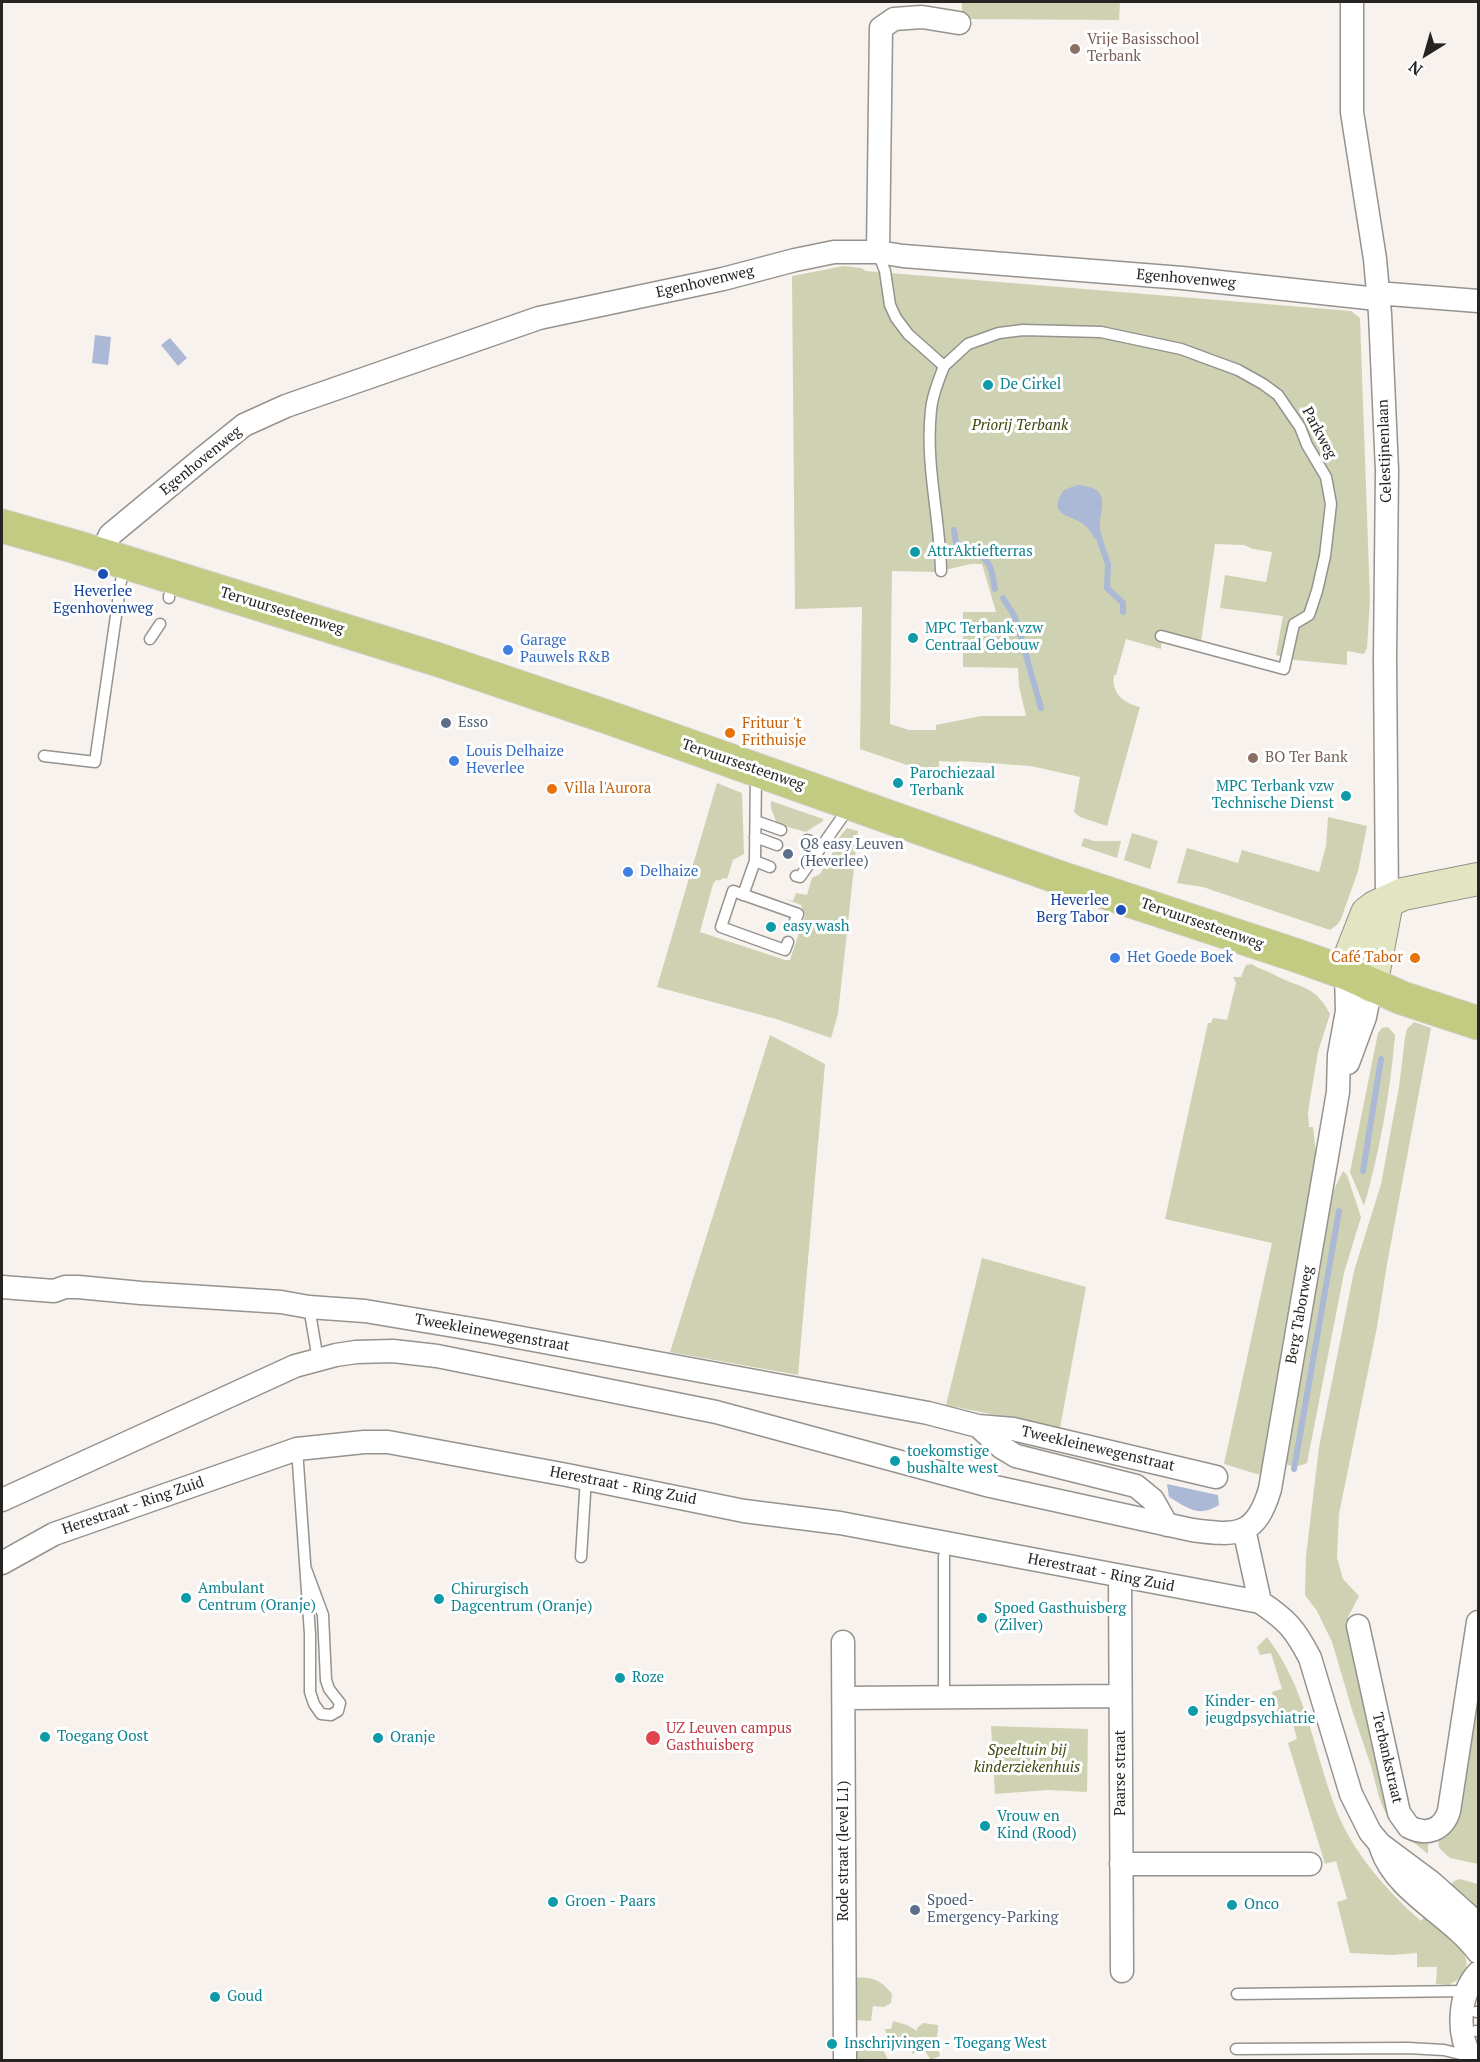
<!DOCTYPE html>
<html>
<head>
<meta charset="utf-8">
<style>
  body { margin:0 }
  #map { position:relative; width:1480px; height:2062px; overflow:hidden; background:#f7f2ee; font-family:"PT Serif",serif }
  canvas { display:block }
  .frame { position:absolute; inset:0; border:3px solid #252422; pointer-events:none }
  .north { position:absolute; left:1396px; top:24px; width:60px; height:60px; -webkit-text-stroke:4px #fff; paint-order:stroke; rotate:217deg; font-size:16px; font-weight:700; line-height:24px; text-align:center; color:#252422 }
  .north::after { content:''; display:block; margin:auto; width:21px; height:27px; background:#252422; clip-path:polygon(50% 0,100% 100%,50% 72%,0 100%) }
</style>
</head>
<body>
<div id="map">
<canvas width="1480" height="2062"></canvas>
<div class="frame"></div>
<div class="north">N</div>
</div>
<script>
const c = document.querySelector('canvas').getContext('2d');
c.lineJoin = 'round';
function fillPath(path, color) { c.fillStyle = color; c.fill(path, 'evenodd'); }
function strokePath(path, color, width, dash) { c.strokeStyle = color; c.lineWidth = width; c.lineCap = dash ? 'butt' : 'round'; c.setLineDash(dash || []); c.stroke(path); }
function label(font, color, halo, rows, align = 'center') {
  c.font = font + ' "PT Serif",serif'; c.lineWidth = 6; c.setLineDash([]); c.textBaseline = 'middle'; c.strokeStyle = halo; c.fillStyle = color; for (const [text, x, y, turn = 0] of rows) {
    c.save(); c.translate(x, y); c.rotate((+turn || 0) * Math.PI / 180); c.textAlign = isNaN(turn) ? turn : align; if (halo) c.strokeText(text, 0, 0); c.fillText(text, 0, 0); c.restore();
  }
}
fillPath(new Path2D(`
  M962 2H1120L1119 20 962 19Z
  M844 266 861 268 866 271 1351 311 1360 318 1370 600 1367 648 1364 654 1347 651V665L1295 660 1276 655 1283 616 1220 608 1225 575 1266 582 1272 552 1253 549 1244 545 1215 544 1201 642 1162 630 1161 649 1126 639 1116 675H1114C1111 694 1124 703 1140 707L1107 826 1080 817 1074 812 1080 777 1031 766 959 761 957 762 939 761V776L860 749 862 607 795 609 792 276ZM971 564H982L996 612H963V667L1018 668 1019 686 1026 716H981L936 725V730H909L890 724 892 571 935 572Z
  M717 783 742 793 744 854 733 860 727 879 724 878 718 881 717 879 713 884 700 932 785 960H790L805 915 801 905 782 898 793 901 796 893 807 895 812 878 820 874 834 850 837 851 839 846 835 845 837 840 847 828 858 831 838 1014 831 1038 776 1019 657 987Z
  M771 801 823 819V821L806 832 777 824 771 808Z
  M1328 817 1367 826 1358 871 1341 919 1338 924 1330 930 1203 887 1177 883 1187 848 1238 863 1242 850 1319 872 1326 846Z
  M1132 833 1158 841 1150 869 1124 860Z
  M1084 838 1094 841H1121L1117 858 1081 846Z
  M1252 964C1258 969 1266 970 1273 974 1299 989 1314 983 1330 1014L1318 1052 1308 1112 1309 1127H1313L1316 1153 1265 1457 1260 1475 1224 1464 1272 1243 1165 1219 1208 1023H1211L1213 1018 1227 1020 1236 983 1233 977H1241L1246 965Z
  M1414 1022 1431 1028 1387 1264 1377 1327 1339 1514 1337 1558 1343 1579 1359 1596 1348 1617 1366 1687 1387 1779 1428 1837V1854L1398 1830 1384 1810 1379 1797 1371 1766 1353 1713 1332 1642 1317 1611 1305 1595 1306 1556 1319 1447 1354 1271 1381 1184 1399 1087 1405 1038 1407 1029Z
  M1388 1027 1395 1035C1390 1093 1380 1151 1364 1206L1350 1172 1378 1033 1382 1028Z
  M770 1035 825 1064 798 1375 670 1352Z
  M1343 1171 1347 1175 1361 1217 1344 1273 1307 1463C1300 1466 1293 1468 1286 1464L1289 1442 1331 1196Z
  M982 1258 1086 1287 1060 1428 946 1405Z
  M1267 1637C1307 1689 1314 1753 1337 1812 1354 1854 1388 1892 1421 1921L1428 1913C1440 1926 1477 1954 1464 1973 1461 1978 1454 1982 1449 1985L1436 1984 1437 1967H1417V1953L1392 1955 1350 1953 1337 1902 1347 1899 1336 1861 1325 1864 1288 1743 1297 1739 1292 1721 1281 1724 1272 1692 1282 1689 1271 1653 1260 1655 1257 1647Z
  M1478 1681V1864L1450 1858 1439 1848 1438 1835Z
  M991 1726 1088 1729 1087 1792 1048 1790 995 1794Z
  M1460 1879 1478 1884V1914L1447 1888 1454 1881Z
  M849 1977C870 1978 878 1976 892 1994L891 2003 884 2007 873 2006 871 2021 853 2020Z
  M893 2021 907 2025 917 2031V2028L923 2023 938 2025 937 2042 940 2056 931 2060 924 2050 912 2054 913 2047 900 2046 896 2039H887L885 2029H891Z
  M869 2041 880 2043 888 2060H852L853 2052 859 2048 869 2051 867 2045Z`), '#ced2b2');
fillPath(new Path2D(`
  M95 335 111 337 108 365 92 363Z
  M170 338 187 358 178 366 161 345Z
  M1077 485C1120 488 1093 514 1102 536L1095 539C1092 534 1088 527 1083 524 1070 514 1046 516 1064 490Z
  M1167 1484 1218 1495 1219 1505C1198 1518 1188 1508 1169 1497Z`), '#abb9d6');
strokePath(new Path2D(`
  M954 530 956 543C966 550 984 554 989 565 993 571 993 581 995 589
  M1099 538 1108 564 1107 588 1123 603V612
  M1003 598 1015 617 1041 708
  M1363 1171 1381 1059
  M1294 1469 1339 1211`), '#abb9d6', 6);
const lane = new Path2D(`
  M878 253 885 271 890 305 896 318 908 334 944 366C939 380 932 395 931 410 925 465 940 517 941 571
  M944 366 968 344 999 333 1023 330 1101 332 1181 349 1238 370 1263 384 1278 395 1300 427 1307 445 1326 477 1331 504 1325 556 1317 591 1309 615 1294 624 1284 669 1161 636
  M169 598V596
  M150 639 160 624
  M44 756 95 762 123 567
  M756 821 781 830
  M755 837 777 845
  M807 840 822 845
  M755 861 770 867
  M796 876 800 877 850 806
  M743 895 755 861 756 773
  M788 942 785 950 721 927 733 891 798 914 793 926
  M309 1307 318 1360
  M297 1449 310 1634V1692L314 1704 321 1714 331 1715 338 1711 340 1703 329 1689 326 1680 323 1615 306 1569
  M944 1556V1700
  M581 1557 586 1478
  M1237 1994 1466 1991
  M1476 2012H1478
  M1476 2031H1478
  M1236 2049 1408 2048 1444 2050 1468 2056`);
const street = new Path2D(`
  M1352 2V112L1375 259 1380 314 1387 470 1385 658 1387 902
  M878 252 881 28 894 19 922 17 959 23
  M101 555 110 535 203 458 244 425 286 406 539 318 723 279 795 260 834 252H878L903 256 1182 278 1368 298 1389 294 1478 301
  M1348 1063 1365 1017 1371 986
  M2 1287 54 1291 65 1287H78L141 1293 281 1302 309 1307 365 1311 490 1332 928 1413 978 1426 1013 1429 1216 1477
  M978 1426 1001 1447 1016 1456 1136 1486 1153 1500 1167 1525
  M2 1500 295 1366 336 1355 356 1352 393 1351 437 1356 716 1412 986 1485 1192 1530C1237 1536 1256 1537 1270 1489L1338 1092 1339 1055 1347 1011 1346 973
  M1244 1529 1260 1602C1287 1620 1295 1629 1310 1658L1351 1794 1370 1832 1380 1844 1431 1882 1478 1924
  M2 1563 54 1534 297 1449 364 1442H388L567 1475 744 1511 840 1523 1260 1602
  M1120 1576 1122 1971
  M1358 1626 1399 1813 1409 1827C1427 1836 1443 1830 1449 1811L1478 1622
  M843 1642 845 2060
  M844 1698 1120 1696
  M1381 1848C1396 1893 1451 1915 1478 1952
  M1121 1864H1310
  M1473 2060C1456 2036 1458 1995 1478 1973`);
const secondary = new Path2D(`
  M1346 973 1351 954 1367 913 1375 907 1403 894 1478 879
  M1371 986 1387 902`);
const primary = new Path2D(`
  M2 526 76 547 439 660 616 720 1058 877 1295 955 1346 973 1402 998 1478 1023`);
strokePath(lane, '#96928e', 13);
strokePath(street, '#96928e', 25);
strokePath(secondary, '#96928e', 34);
strokePath(primary, '#cfcfce', 35);
strokePath(lane, '#fff', 10);
strokePath(street, '#fff', 22);
strokePath(secondary, '#e1e5c1', 32);
strokePath(primary, '#c2cb82', 33);
for (const [x, y, r, color] of [
  [1075,49,6,"#8d6e63"],
  [988,385,6,"#0f9aa8"],
  [915,552,6,"#0f9aa8"],
  [103,574,6,"#1a4fb4"],
  [913,638,6,"#0f9aa8"],
  [508,650,6,"#3f7fe0"],
  [446,723,6,"#5c6f8a"],
  [730,733,6,"#e8710a"],
  [1253,758,6,"#8d6e63"],
  [454,761,6,"#3f7fe0"],
  [898,783,6,"#0f9aa8"],
  [552,789,6,"#e8710a"],
  [1346,796,6,"#0f9aa8"],
  [788,854,6,"#5c6f8a"],
  [628,872,6,"#3f7fe0"],
  [1121,910,6,"#1a4fb4"],
  [771,927,6,"#0f9aa8"],
  [1115,958,6,"#3f7fe0"],
  [1415,958,6,"#e8710a"],
  [895,1461,6,"#0f9aa8"],
  [186,1598,6,"#0f9aa8"],
  [439,1599,6,"#0f9aa8"],
  [982,1618,6,"#0f9aa8"],
  [620,1678,6,"#0f9aa8"],
  [1193,1711,6,"#0f9aa8"],
  [45,1737,6,"#0f9aa8"],
  [378,1738,6,"#0f9aa8"],
  [653,1738,8,"#e0444e"],
  [985,1826,6,"#0f9aa8"],
  [553,1902,6,"#0f9aa8"],
  [1232,1905,6,"#0f9aa8"],
  [915,1910,6,"#5c6f8a"],
  [215,1997,6,"#0f9aa8"],
  [832,2044,6,"#0f9aa8"]
]) { const dot = new Path2D(); dot.arc(x, y, r, 0, 2 * Math.PI); c.fillStyle = color; c.fill(dot); strokePath(dot, '#fff', 2); }
label('15px', '#785e54', '#fff', [
  ["Vrije Basisschool",1087,40],
  ["Terbank",1087,57],
  ["BO Ter Bank",1265,758]
], 'left');
label('15px', '#252422', '#fff', [
  ["Egenhovenweg",1186,279,5],
  ["Egenhovenweg",705,282,-13],
  ["Parkweg",1319,433,62],
  ["Celestijnenlaan",1385,451,-92],
  ["Egenhovenweg",201,461,-39],
  ["Tervuursesteenweg",282,611,17],
  ["Tervuursesteenweg",743,765,19],
  ["Tervuursesteenweg",1202,924,19],
  ["Berg Taborweg",1300,1315,-80],
  ["Tweekleinewegenstraat",492,1333,10],
  ["Tweekleinewegenstraat",1098,1449,13],
  ["Herestraat - Ring Zuid",623,1486,11],
  ["Herestraat - Ring Zuid",133,1506,-19],
  ["Herestraat - Ring Zuid",1101,1573,11],
  ["Terbankstraat",1387,1758,77],
  ["Paarse straat",1121,1773,-90],
  ["Rode straat (level L1)",844,1851,-90]
]);
label('15px', '#0d838f', '#fff', [
  ["De Cirkel",1000,385],
  ["AttrAktiefterras",927,552],
  ["MPC Terbank vzw",925,629],
  ["Centraal Gebouw",925,646],
  ["Parochiezaal",910,774],
  ["Terbank",910,791],
  ["MPC Terbank vzw",1334,787,"right"],
  ["Technische Dienst",1334,804,"right"],
  ["easy wash",783,927],
  ["toekomstige",907,1452],
  ["bushalte west",907,1469],
  ["Ambulant",198,1589],
  ["Centrum (Oranje)",198,1606],
  ["Chirurgisch",451,1590],
  ["Dagcentrum (Oranje)",451,1607],
  ["Spoed Gasthuisberg",994,1609],
  ["(Zilver)",994,1626],
  ["Roze",632,1678],
  ["Kinder- en",1205,1702],
  ["jeugdpsychiatrie",1205,1719],
  ["Toegang Oost",57,1737],
  ["Oranje",390,1738],
  ["Vrouw en",997,1817],
  ["Kind (Rood)",997,1834],
  ["Groen - Paars",565,1902],
  ["Onco",1244,1905],
  ["Goud",227,1997],
  ["Inschrijvingen - Toegang West",844,2044]
], 'left');
label('italic 15px', '#40440d', '#fff', [
  ["Priorij Terbank",1020,426],
  ["Speeltuin bij",1027,1751],
  ["kinderziekenhuis",1027,1768]
]);
label('15px', '#164399', '#fff', [
  ["Heverlee",103,592],
  ["Egenhovenweg",103,609],
  ["Heverlee",1109,901,"right"],
  ["Berg Tabor",1109,918,"right"]
]);
label('15px', '#366cbe', '#fff', [
  ["Garage",520,641],
  ["Pauwels R&B",520,658],
  ["Louis Delhaize",466,752],
  ["Heverlee",466,769],
  ["Delhaize",640,872],
  ["Het Goede Boek",1127,958]
], 'left');
label('15px', '#4e5e75', '#fff', [
  ["Esso",458,723],
  ["Q8 easy Leuven",800,845],
  ["(Heverlee)",800,862],
  ["Spoed-",927,1901],
  ["Emergency-Parking",927,1918]
], 'left');
label('15px', '#c56008', '#fff', [
  ["Frituur 't",742,724],
  ["Frithuisje",742,741],
  ["Villa l'Aurora",564,789],
  ["Café Tabor",1403,958,"right"]
], 'left');
label('15px', '#be3a42', '#fff', [
  ["UZ Leuven campus",666,1729],
  ["Gasthuisberg",666,1746]
], 'left');
</script>
</body>
</html>
